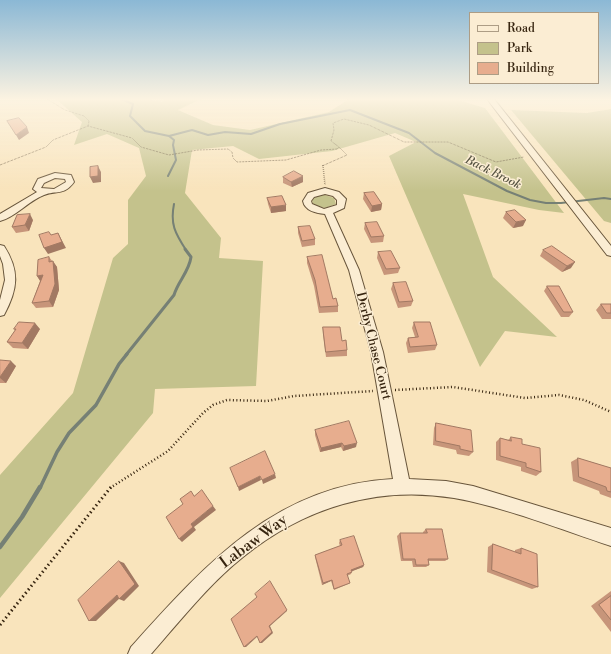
<!DOCTYPE html>
<html>
<head>
<meta charset="utf-8">
<style>
  body { margin:0 }
  #map { position:relative; width:611px; height:654px; overflow:hidden; background:#f9e4bc; font-family:"Libre Bodoni",serif }
  canvas { display:block }
  .legend { position:absolute; left:469px; top:12px; width:130px; height:72px; box-sizing:border-box; background:#fbedd3; border:1px solid #ad9d85; margin:0; padding:5px 7px; list-style:none; font-size:12px; color:#372510 }
  .legend li { display:flex; align-items:center; gap:8px; height:20px }
  .legend b { width:20px; border:1px solid #ad9d85 }
</style>
</head>
<body>
<div id="map">
<canvas width="611" height="654"></canvas>
<ul class="legend">
<li><b style="height:5px;background:#fbedd3"></b>Road</li>
<li><b style="height:11px;background:#c4c28c"></b>Park</li>
<li><b style="height:11px;background:#e7ad8e"></b>Building</li>
</ul>
</div>
<script>
const c = document.querySelector('canvas').getContext('2d');
c.lineJoin = 'round';
function fillPath(path, color) { c.fillStyle = color; c.fill(path, 'evenodd'); }
function strokePath(path, color, width, dash) { c.strokeStyle = color; c.lineWidth = width; c.lineCap = dash ? 'butt' : 'round'; c.setLineDash(dash || []); c.stroke(path); }
function label(font, color, halo, rows, align = 'center') {
  c.font = font + ' "Libre Bodoni",serif'; c.lineWidth = 3; c.setLineDash([]); c.textBaseline = 'middle'; c.strokeStyle = halo; c.fillStyle = color; for (const [text, x, y, turn = 0] of rows) {
    c.save(); c.translate(x, y); c.rotate((+turn || 0) * Math.PI / 180); c.textAlign = isNaN(turn) ? turn : align; if (halo) c.strokeText(text, 0, 0); c.fillText(text, 0, 0); c.restore();
  }
}
fillPath(new Path2D(`
  M56 99H145L162 102 165 99H201L178 110 213 125 250 130 329 112 349 99H455L485 108 564 213 539 210 463 194 493 277 557 337 505 331 480 367 389 156 416 142 395 133 332 151 259 159 233 146 192 150 185 193 221 238 219 258 263 261 256 386 155 389 153 413 0 598V475L73 393 113 258 128 244V200L146 176 139 148 107 134 74 145 82 122Z
  M611 109V223L604 221 511 110 587 113Z
  M322 194 334 198 336 204 325 208 313 205 312 199Z`), '#c4c28c');
strokePath(new Path2D(`
  M121 99 133 104 130 116 145 131 169 136 192 130 208 135 225 132 251 134 280 124 350 110 409 133 435 153 507 191 530 200 546 203H561L604 198 611 199
  M168 176 176 160 173 145 174 140 169 136
  M174 204C170 224 175 233 186 250`), '#768075', 2);
strokePath(new Path2D(`
  M126 355 174 295C178 281 189 272 191 257L185 249`), '#768075', 3);
strokePath(new Path2D(`
  M40 488 57 452 69 433 96 405 119 364 127 354`), '#768075', 3.5);
strokePath(new Path2D(`
  M0 547 22 517 40 487`), '#768075', 4.5);
const minor = new Path2D(`
  M487 99H494L611 246V256L607 255Z
  M55 173 71 175 74 182C64 196 56 190 44 195 28 201 16 217 0 221V214L37 192 33 189 38 179ZM55 178 65 179 66 182 54 189 41 188 44 183Z
  M325 188 339 192 346 199 344 208 333 213 359 270 383 352 409 479 446 481 473 486 611 528V546C562 530 505 507 454 498 377 485 303 508 243 557 208 585 180 621 151 654H128L131 647C204 566 275 485 393 479L371 352 349 270 325 214C316 213 305 211 303 201L308 193ZM325 194 333 196 337 200V205L324 209 312 204 311 201 314 197Z
  M0 245 4 246C20 271 18 289 4 315L0 316V300L5 280 3 264 0 256Z`);
strokePath(minor, '#68553b', 2);
strokePath(new Path2D(`
  M47 99 65 110 84 116 89 121 88 126
  M0 165 46 147 53 140 88 126 132 138 141 147 169 155 198 150 228 149 232 152 233 158 237 162 286 160 321 150 337 149 339 147 331 141 334 130 333 123 344 119 369 125 404 142H448L496 162 524 157
  M322 166 347 155 339 147`), '#372510', 1, [0.5, 1]);
strokePath(new Path2D(`
  M323 165 325 185`), '#372510', 1.5, [0.5, 1.5]);
strokePath(new Path2D(`
  M395 390 453 387 525 398 559 395 584 400 611 412
  M110 488 168 451 203 413 213 405 227 400 267 401 294 396 373 391`), '#372510', 2.5, [1, 2.5]);
strokePath(new Path2D(`
  M0 625 111 487`), '#372510', 3, [1.5, 3]);
fillPath(minor, '#fbedd3');
fillPath(new Path2D(`
  M283 177 303 182 292 187 283 183Z
  M364 193 382 204 381 210 371 212 363 199Z
  M267 198 286 211 271 213 268 204Z
  M506 212 523 226 513 228 503 218Z
  M33 220 29 231 16 233 12 227Z
  M365 223 384 236 383 242 371 243 364 229Z
  M298 227 315 239V245L302 247 298 233Z
  M543 250 571 268 562 272 540 256Z
  M378 252 400 268 398 273 384 275 377 258Z
  M49 257 57 267 59 290 53 307 36 308 32 303 40 281 37 276Z
  M307 257 338 306V312L319 313 314 286 307 263Z
  M393 283 413 301 411 306 398 308 391 289Z
  M547 286 573 312 569 317H561L544 291Z
  M601 304H611V319H602L596 310Z
  M414 322 437 345 435 350 408 353 406 343 408 338 415 337 412 328Z
  M323 327 342 341 347 350V356L326 357 323 333Z
  M14 329H40L28 349 13 348 7 342 15 331Z
  M0 360 16 366 6 383H0Z
  M436 423 473 452 469 456 457 454 456 450 433 445 434 428Z
  M315 430 356 447 343 451 341 447 320 452 315 435Z
  M511 437 522 444 541 472 536 476 521 471V467L496 460V442L500 438 508 440Z
  M578 458 611 468V498L600 494 599 491 573 481 571 462Z
  M426 529 448 559 445 561H428L429 565 426 567H413L412 561H401L397 536 400 533H423V532Z
  M340 540 364 565 363 567 352 571 351 574 347 576 348 584 334 590 331 581 322 585 315 557V555L340 546 339 543Z
  M493 544 515 552V550L521 548 538 587 532 589 487 572 488 547Z
  M611 591V632L591 606Z`), '#c7957a');
fillPath(new Path2D(`
  M27 127 29 133 19 140 16 135Z
  M98 166 101 172V182L93 183 90 177Z
  M303 176V182L292 187 291 182Z
  M382 204 381 210 371 212 372 206Z
  M286 205V211L271 213V207Z
  M30 214 33 220 29 231 25 225Z
  M526 220 523 226 513 228 516 222Z
  M58 233 66 248 48 254 44 248Z
  M53 261 57 267 59 290 53 307 49 301Z
  M575 262 571 268 562 272 567 266Z
  M43 275 41 282 37 276Z
  M35 323 40 329 28 349 22 343Z
  M11 361 16 366 6 383 0 378V377Z
  M342 443 341 447 320 452 321 448Z
  M357 443 356 447 343 451 344 446Z
  M275 474 276 478 263 484 262 480Z
  M260 476 261 480 239 491 238 487Z
  M213 506 216 510 194 527 196 530 182 542 179 539 191 524Z
  M119 561 124 563 139 586 124 601 119 599Z
  M364 565 363 567 350 572 351 570Z
  M332 580 331 581 322 585 323 583Z
  M117 595 122 596 96 621H89Z
  M287 610V611L270 626 273 633 262 643H260L269 626Z
  M257 636H258L246 647H244Z`), '#a27963');
const building = new Path2D(`
  M19 118 27 127 16 135 7 121Z
  M98 166V176L90 177V167Z
  M294 171 303 176 291 182 283 177Z
  M374 192 382 204 372 206 364 193Z
  M282 196 286 205 271 207 267 198Z
  M515 210 526 220 516 222 506 212Z
  M30 214 25 225 12 227 17 215Z
  M377 222 384 236 371 237 365 223Z
  M310 226 315 239 302 241 298 227Z
  M49 232 51 235 58 233 62 242 44 248 39 235Z
  M552 246 575 262 567 266 543 250Z
  M391 251 400 268 386 269 378 252Z
  M322 255 333 299 336 298 338 306 320 307 315 280 307 257Z
  M49 257V262L53 261 55 284 49 301 32 303 43 275 37 276 38 260Z
  M406 282 413 301 399 302 393 283Z
  M547 286H559L573 312H564Z
  M601 304H611V313H607Z
  M19 322 35 323 22 343 7 342 16 329H14Z
  M414 322H430L437 345 410 347 408 338 418 337Z
  M323 327H340L342 341 346 340 347 350 326 352Z
  M0 360 11 361 0 377Z
  M349 421 357 443 344 446 342 443 321 448 315 430Z
  M436 423 471 430 473 452 460 449V446L436 441Z
  M511 437 522 439V444L540 448 541 472 526 467V463L500 456V438L511 441Z
  M265 451 275 474 262 480 260 476 238 487 230 468Z
  M578 458 611 468V492L607 491 606 487 579 477Z
  M202 490 213 506 191 524 193 527 179 539 166 517 183 504 180 499 191 491 194 496Z
  M426 529H442L448 559H428L429 565H416L415 559H403L400 533H427Z
  M354 536 364 565 351 570 352 572 347 574 350 583 334 589 332 580 323 583 315 555 342 545 340 540Z
  M493 544 521 554V548L537 554 538 587 492 570Z
  M119 561 135 584 119 599 117 595 89 621 78 600Z
  M270 581 287 610 269 626 272 632 260 643 257 636 244 647 231 619 257 597 255 594Z
  M611 596V620L599 605Z`);
fillPath(building, '#e7ad8e');
strokePath(building, '#a27963', 1);
const sky = c.createLinearGradient(0, 0, 0, 191);
sky.addColorStop(0, '#8bb8d5');
sky.addColorStop(0.52, '#fcf3e1');
sky.addColorStop(1, '#fcf3e100');
c.fillStyle = sky;
c.fillRect(0, 0, 611, 191);
label('italic 12px', '#565342', '#fbedd3', [
  ["Back Brook",493,173,26]
]);
label('13px', '#372510', '#fbedd3', [
  ["Derby Chase Court",373,346,76]
]);
label('16px', '#372510', '#fbedd3', [
  ["Labaw Way",254,542,-36]
]);
</script>
</body>
</html>
